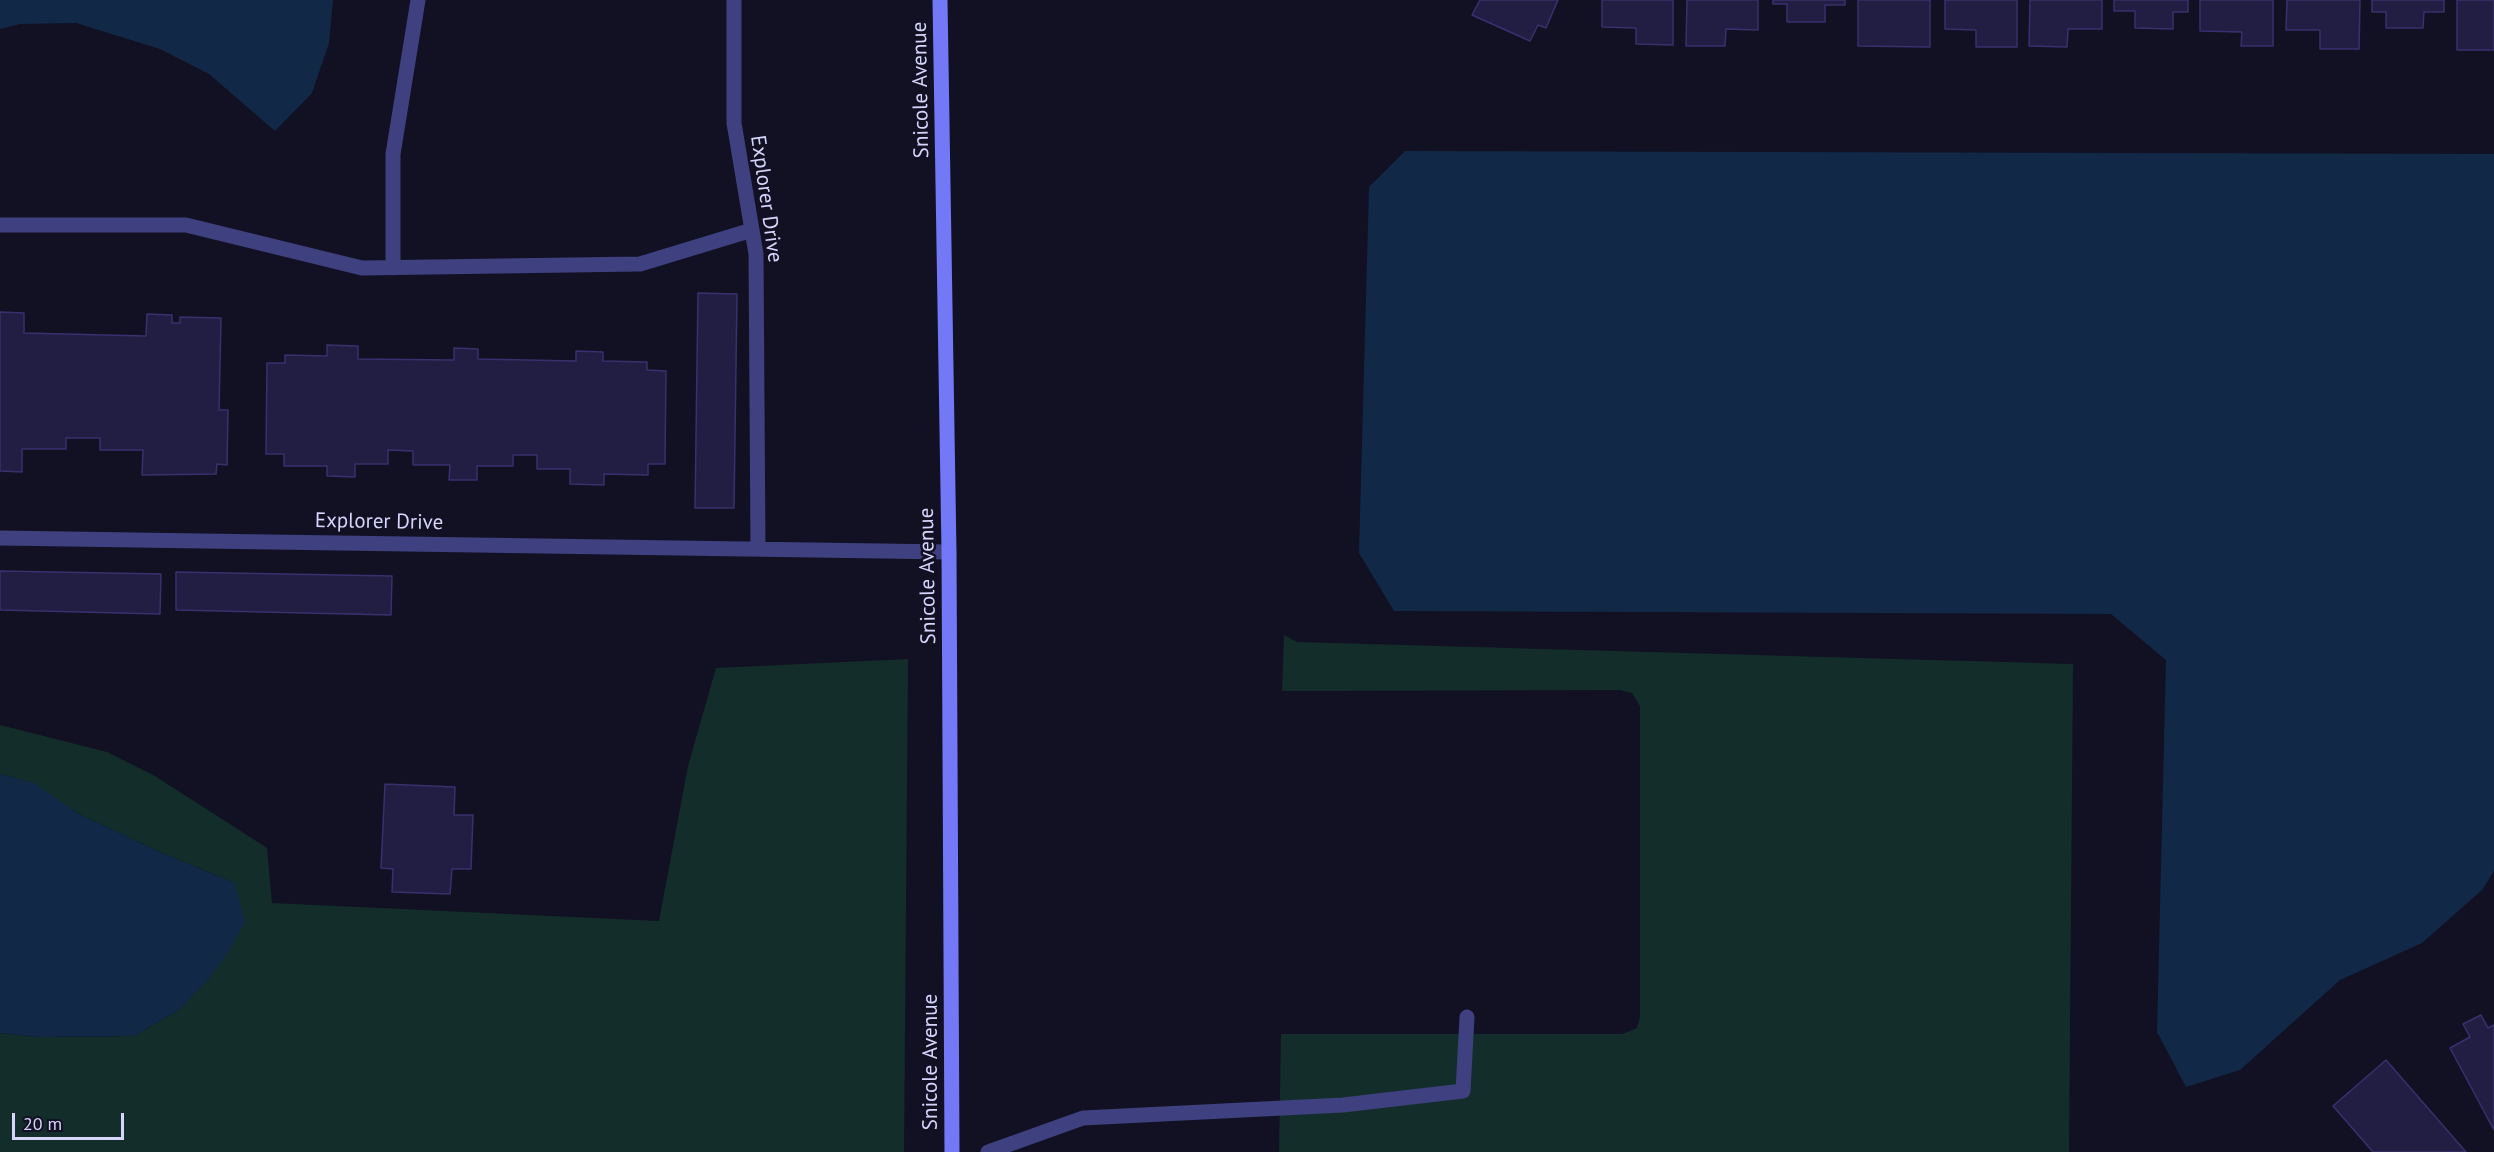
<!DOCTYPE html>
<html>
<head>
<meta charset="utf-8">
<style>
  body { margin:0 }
  #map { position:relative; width:2494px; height:1152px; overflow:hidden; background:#121023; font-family:"PT Sans",sans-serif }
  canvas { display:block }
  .scale { position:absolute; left:12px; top:1113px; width:112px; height:27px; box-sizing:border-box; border:3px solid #d6d5fc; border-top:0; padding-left:8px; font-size:18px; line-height:21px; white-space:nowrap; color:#d6d5fc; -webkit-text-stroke:4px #121023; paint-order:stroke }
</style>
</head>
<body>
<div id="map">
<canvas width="2494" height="1152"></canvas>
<div class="scale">20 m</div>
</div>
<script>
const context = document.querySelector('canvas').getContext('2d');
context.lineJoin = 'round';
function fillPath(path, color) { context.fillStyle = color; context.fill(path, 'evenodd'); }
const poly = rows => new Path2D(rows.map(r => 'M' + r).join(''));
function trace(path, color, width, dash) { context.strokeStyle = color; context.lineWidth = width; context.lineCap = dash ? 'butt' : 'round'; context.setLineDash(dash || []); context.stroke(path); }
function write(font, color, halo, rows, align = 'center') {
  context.font = font + ' "PT Sans",sans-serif'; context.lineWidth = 5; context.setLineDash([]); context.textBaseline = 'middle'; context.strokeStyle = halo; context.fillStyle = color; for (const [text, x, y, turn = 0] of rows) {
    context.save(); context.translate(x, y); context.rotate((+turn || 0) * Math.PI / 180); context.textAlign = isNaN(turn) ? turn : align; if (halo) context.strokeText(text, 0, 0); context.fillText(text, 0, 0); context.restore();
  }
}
fillPath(poly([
  [1284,635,1297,642,2073,664,2069,1152,1279,1152,1281,1034,1622,1034,1637,1028,1640,1017,1640,706,1632,693,1620,690,1282,691],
  [908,659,904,1152,0,1152,0,1033,39,1037,134,1036,180,1009,211,976,235,883,155,850,77,813,33,783,0,774,0,725,107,752,155,776,267,848,272,903,659,921,688,766,716,668]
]), '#132d2a');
fillPath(poly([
  [0,0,333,0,329,43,312,93,275,131,209,74,160,49,76,23,20,24,0,29],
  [1405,151,2494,154,2494,871,2482,890,2422,943,2340,980,2240,1070,2186,1087,2157,1032,2166,660,2111,614,1394,611,1359,553,1369,187],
  [0,774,34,783,77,813,155,850,235,883,245,922,229,951,211,976,180,1009,134,1036,39,1037,0,1033]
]), '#112946');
const building = poly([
  [1480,0,1558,0,1546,28,1538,25,1530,41,1472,15,1480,0],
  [1602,0,1673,0,1673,45,1636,44,1636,28,1602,27,1602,0],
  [1687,0,1758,0,1758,30,1726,29,1725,46,1686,46,1687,0],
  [1773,0,1845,0,1845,5,1825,5,1825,22,1787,22,1787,4,1773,4,1773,0],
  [1858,0,1930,0,1930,47,1858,46,1858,0],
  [1945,0,2017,0,2017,47,1976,47,1976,30,1945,29,1945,0],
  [2030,0,2102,0,2102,29,2068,29,2067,47,2029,46,2030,0],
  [2114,0,2188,0,2188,12,2173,12,2173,29,2135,28,2135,11,2114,11,2114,0],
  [2200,0,2273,0,2273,46,2241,46,2242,32,2200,31,2200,0],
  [2287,0,2360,0,2359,49,2320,49,2320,30,2286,30,2287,0],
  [2372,0,2444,0,2444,12,2424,12,2423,28,2386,28,2386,12,2372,12,2372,0],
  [2457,0,2494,0,2494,50,2457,50,2457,0],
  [698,293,737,294,734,508,695,508,698,293],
  [0,312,24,313,24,333,146,336,147,314,172,315,172,323,180,323,180,317,221,318,219,410,228,410,227,465,217,464,216,474,142,475,143,450,100,450,100,438,66,438,66,449,22,449,22,472,0,471,0,312],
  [327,345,358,346,358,359,454,360,454,348,478,349,478,359,576,361,576,351,603,352,603,361,647,362,647,370,666,371,665,464,648,464,648,475,604,474,604,485,570,484,570,469,537,469,537,455,513,455,513,466,477,466,477,480,449,480,450,465,413,465,413,451,388,450,388,464,355,464,355,477,327,476,327,466,284,466,284,454,266,454,267,363,285,363,285,355,327,356,327,345],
  [0,571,161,574,160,614,0,610,0,571],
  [176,572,392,576,391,615,176,610,176,572],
  [385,784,455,787,454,815,473,815,471,869,452,869,450,894,392,892,393,869,381,868,385,784],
  [2481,1015,2488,1028,2494,1025,2494,1130,2450,1048,2470,1037,2463,1024,2481,1015],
  [2386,1060,2466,1152,2373,1152,2333,1106,2386,1060]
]);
fillPath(building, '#221d43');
trace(building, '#38316e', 1.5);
trace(poly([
  [988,1152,1083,1118,1343,1105,1463,1091,1467,1017]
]), '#3e407f', 15);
trace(poly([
  [734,0,734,123,756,254,758,549],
  [0,225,186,225,362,268,640,264,752,230],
  [393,268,393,154,418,0],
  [0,538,949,552]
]), '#3e407f', 15);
trace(poly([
  [940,0,949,552,952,1152]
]), '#7278f6', 15);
write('21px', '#d6d5fc', '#121023', [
  ["Snicole Avenue",921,90,-91],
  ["Explorer Drive",766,199,82],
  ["Explorer Drive",379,522,1],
  ["Snicole Avenue",928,576,-91],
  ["Snicole Avenue",931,1062,-90]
]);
</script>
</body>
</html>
